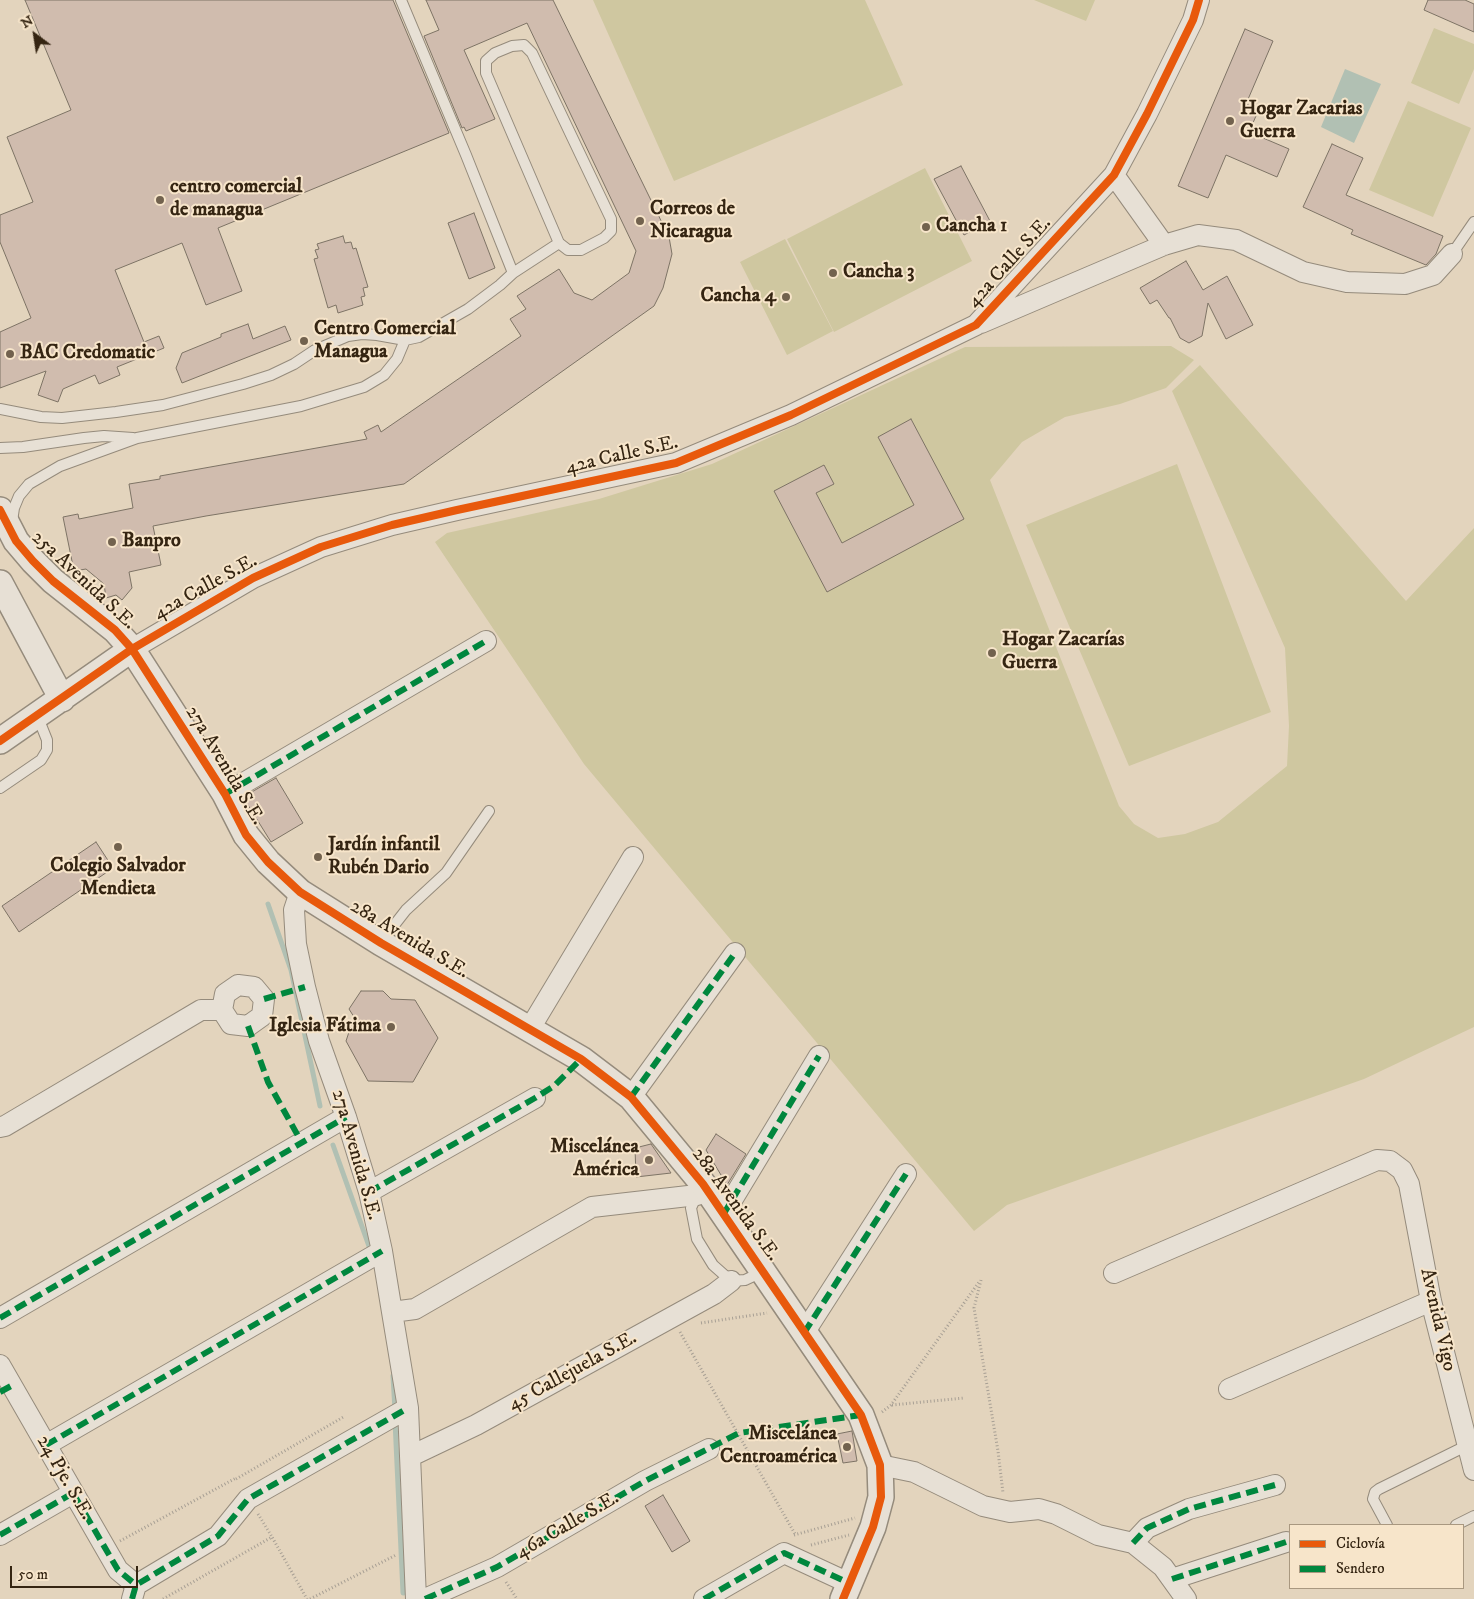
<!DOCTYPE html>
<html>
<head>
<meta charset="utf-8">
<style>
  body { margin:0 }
  #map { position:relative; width:1474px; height:1599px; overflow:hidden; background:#e3d4bd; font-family:"IM FELL DW Pica",serif }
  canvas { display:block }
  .legend { position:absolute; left:1289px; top:1524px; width:175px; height:65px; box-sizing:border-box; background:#f7e5ca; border:1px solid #a99880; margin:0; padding:6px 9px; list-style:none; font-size:15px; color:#352512 }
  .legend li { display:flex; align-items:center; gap:10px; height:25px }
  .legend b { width:25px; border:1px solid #a99880 }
  .north { position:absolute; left:10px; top:10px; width:50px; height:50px; -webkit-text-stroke:4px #f7e5ca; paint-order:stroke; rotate:329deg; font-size:14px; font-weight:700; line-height:20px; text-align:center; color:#352512 }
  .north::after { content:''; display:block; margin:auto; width:18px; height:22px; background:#352512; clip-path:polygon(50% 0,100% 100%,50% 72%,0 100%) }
  .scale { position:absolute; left:10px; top:1566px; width:128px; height:22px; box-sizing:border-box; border:2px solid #352512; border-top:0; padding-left:6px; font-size:15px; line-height:18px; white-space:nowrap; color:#352512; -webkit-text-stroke:4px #f7e5ca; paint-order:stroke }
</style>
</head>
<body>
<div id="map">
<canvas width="1474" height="1599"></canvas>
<ul class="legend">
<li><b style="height:6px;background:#e8590c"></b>Ciclovía</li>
<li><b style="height:6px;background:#00873e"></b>Sendero</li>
</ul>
<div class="north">N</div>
<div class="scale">50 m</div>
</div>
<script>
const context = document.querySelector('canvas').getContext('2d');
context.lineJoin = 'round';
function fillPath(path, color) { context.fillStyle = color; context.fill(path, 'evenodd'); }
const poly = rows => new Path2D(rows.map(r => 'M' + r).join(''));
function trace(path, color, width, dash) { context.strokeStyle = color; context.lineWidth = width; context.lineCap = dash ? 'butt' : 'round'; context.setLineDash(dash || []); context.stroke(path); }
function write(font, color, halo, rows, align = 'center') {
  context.font = font + ' "IM FELL DW Pica",serif'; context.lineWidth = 4; context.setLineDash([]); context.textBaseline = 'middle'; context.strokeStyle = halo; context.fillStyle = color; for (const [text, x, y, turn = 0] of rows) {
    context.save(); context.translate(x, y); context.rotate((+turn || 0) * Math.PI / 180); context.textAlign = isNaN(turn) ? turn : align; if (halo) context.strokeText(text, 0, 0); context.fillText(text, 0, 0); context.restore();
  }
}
fillPath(poly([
  [593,0,865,0,903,85,674,181],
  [1034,0,1095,0,1086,21],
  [1434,28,1474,44,1474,69,1459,104,1411,83],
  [1408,101,1471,128,1433,217,1369,190],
  [925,168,972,261,834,332,787,239],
  [785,239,833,331,787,355,740,262],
  [1171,346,1194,360,1166,388,1120,404,1065,417,1022,442,990,480,1119,806,1134,824,1158,838,1185,834,1218,822,1287,766,1289,726,1285,648,1172,391,1200,365,1406,601,1474,528,1474,1027,1364,1079,1007,1205,974,1231,584,764,435,542,447,533,599,499,712,464,965,347],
  [1177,464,1271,712,1129,766,1026,525]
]), '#cfc7a0');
fillPath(poly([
  [1345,69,1381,84,1354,143,1321,127]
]), '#b1c0b3');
trace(poly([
  [268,904,291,970,320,1106],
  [333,1145,370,1249],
  [393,1376,395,1410],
  [395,1421,403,1593]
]), '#b1c0b3', 5);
const building = poly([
  [25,0,393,0,449,133,218,228,242,291,206,305,182,243,115,270,144,342,159,336,164,348,117,367,120,375,99,384,95,375,63,389,58,402,38,395,46,371,0,388,0,332,31,318,0,242,0,215,33,202,7,137,71,110,25,0],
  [426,0,553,0,669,237,672,254,663,288,654,306,404,484,206,516,153,526,161,565,129,572,132,588,122,600,116,595,106,598,104,584,86,569,74,571,63,517,78,514,79,519,133,508,129,484,160,479,160,476,367,439,364,432,378,425,381,432,521,336,510,319,526,309,517,296,559,269,574,293,592,300,629,273,636,251,527,23,464,50,495,119,466,131,464,127,462,128,424,36,439,30,426,0],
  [1428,0,1465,0,1474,4,1474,32,1424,10,1428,0],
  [1245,29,1273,41,1246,104,1259,109,1249,132,1289,149,1277,177,1226,155,1208,198,1178,186,1245,29],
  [1332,144,1363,158,1346,195,1443,236,1436,254,1426,265,1351,234,1353,230,1303,207,1332,144],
  [961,166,990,221,964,235,934,179,961,166],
  [474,213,495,268,469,279,448,223,474,213],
  [343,236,345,243,351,242,353,249,356,248,368,287,363,288,365,296,361,297,363,305,338,313,336,305,328,308,314,259,318,258,315,250,319,249,317,244,343,236],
  [1186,261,1203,290,1227,276,1253,325,1226,339,1208,303,1202,336,1189,343,1180,338,1170,318,1169,318,1157,300,1150,304,1140,288,1186,261],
  [248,324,253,339,285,326,291,340,182,383,176,368,182,353,221,337,221,334,248,324],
  [911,419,964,519,827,592,774,491,824,465,834,484,816,493,842,543,914,505,878,437,911,419],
  [276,778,303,823,271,842,243,797,276,778],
  [96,842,113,868,19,932,2,906,96,842],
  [361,991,383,991,391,999,415,1000,438,1038,413,1082,368,1081,346,1041,354,1017,349,1009,361,991],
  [716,1134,746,1154,727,1185,706,1150,716,1134],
  [651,1144,671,1173,636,1177,635,1148,651,1144],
  [852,1431,857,1461,843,1463,837,1434,852,1431],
  [663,1495,690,1541,672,1552,645,1506,663,1495]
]);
fillPath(building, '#d0bcae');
trace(building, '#7d7365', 1);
const service = poly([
  [401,0,466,155,513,273],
  [524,45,532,53,611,219,611,231,604,238,581,250,568,250,559,243,486,73,486,61,495,53,512,46,524,45],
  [1452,254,1474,222],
  [0,409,41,417,62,418,116,412,163,405,243,384,271,375,294,364,315,350,348,336,362,334,377,335,405,340,419,337,468,309,500,285,513,273,559,243],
  [0,448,23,447,84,438,104,436,133,438],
  [12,521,14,508,19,496,29,484,60,466,137,438,301,406,364,387,384,375,397,359,405,340],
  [0,788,41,760,47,750,47,740,37,715],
  [381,942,406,910,446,873,489,811],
  [698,1193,691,1208,697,1239,713,1265,731,1281,745,1280,762,1272],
  [1387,1525,1373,1499,1375,1492,1379,1489,1468,1445],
  [1456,1525,1474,1516]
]);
const minor = poly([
  [1114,175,1164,245],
  [981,323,1164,245,1198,235,1236,240,1303,272,1347,282,1405,284,1433,275,1452,254],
  [132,649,253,578,321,547,392,525,457,510,676,463,791,415,976,325,1114,175,1147,114,1193,20,1199,0],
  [225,794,486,641],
  [300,892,294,910,296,944,305,987,319,1041,346,1117,369,1192,382,1251,392,1312,408,1408,416,1599],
  [238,985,254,987,264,999,262,1016,248,1026,231,1024,222,1010,225,994,238,985],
  [529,1030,633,857],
  [631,1097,735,953],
  [0,1127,5,1126,201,1010,222,1010],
  [369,1192,535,1098],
  [723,1215,819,1056],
  [1114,1273,1377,1160,1390,1161,1402,1170,1409,1184,1431,1301,1474,1470],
  [392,1312,415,1309,592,1207,697,1195],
  [0,1318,346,1117],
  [804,1333,906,1174],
  [0,1365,118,1570,136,1585],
  [1229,1389,1431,1301],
  [46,1445,382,1251],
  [411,1456,476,1425,714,1294,731,1281],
  [880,1465,914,1472,983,1506,1010,1512,1039,1509,1056,1514,1098,1535,1133,1543,1163,1567,1186,1599],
  [0,1535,73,1493],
  [1133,1543,1147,1528,1189,1509,1275,1485],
  [1172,1579,1286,1542],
  [132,1599,136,1585,218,1536,248,1499,408,1408],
  [425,1599,497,1567,645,1481,709,1449],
  [704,1599,784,1553,851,1584]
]);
const tertiary = poly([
  [0,510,16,541,33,561,53,581,115,630,132,649,225,794,246,835,268,862,300,892,381,943,581,1059,631,1097,703,1184,861,1415,880,1465,881,1497,873,1527,843,1599],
  [0,583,62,699],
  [0,741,132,649]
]);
trace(service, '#958b7c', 12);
trace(minor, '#958b7c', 22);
trace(tertiary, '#958b7c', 28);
trace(poly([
  [981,1280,974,1308,998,1451,1003,1493],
  [701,1323,767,1313],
  [680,1332,795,1534],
  [892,1405,964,1398],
  [882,1412,891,1405,979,1282],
  [236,1479,345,1416],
  [258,1514,272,1537],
  [794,1535,855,1518],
  [120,1541,236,1478],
  [811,1545,849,1535],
  [506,1582,517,1599],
  [163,1599,272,1537,307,1599],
  [310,1599,396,1555]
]), '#a79f94', 3, [1, 2.5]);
trace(service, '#e7e0d5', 10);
trace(minor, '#e7e0d5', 20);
trace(tertiary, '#e7e0d5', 25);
trace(poly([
  [225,794,486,641],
  [264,999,305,987],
  [248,1026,268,1082,302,1143],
  [631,1097,735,953],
  [369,1192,535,1098,554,1086,581,1059],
  [723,1215,819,1056],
  [0,1318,346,1117],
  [804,1333,906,1174],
  [0,1392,11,1386],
  [46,1445,382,1251],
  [0,1535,73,1493,118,1570,136,1585],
  [1133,1543,1147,1528,1189,1509,1275,1485],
  [1172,1579,1286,1542],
  [132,1599,136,1585,218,1536,248,1499,408,1408],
  [425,1599,497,1567,645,1481,739,1433,861,1415],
  [704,1599,784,1553,851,1584]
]), '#00873e', 6, [12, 6]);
trace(poly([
  [0,510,16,541,33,561,53,581,115,630,132,649,225,794,246,835,268,862,300,892,381,943,581,1059,631,1097,703,1184,861,1415,880,1465,881,1497,873,1527,843,1599],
  [0,741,132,649,253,578,321,547,392,525,457,510,676,463,791,415,976,325,1114,175,1147,114,1193,20,1199,0]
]), '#e8590c', 8);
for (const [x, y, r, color] of [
  [1230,121,5,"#72624e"],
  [160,200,5,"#72624e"],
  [640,221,5,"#72624e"],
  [926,227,5,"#72624e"],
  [833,273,5,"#72624e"],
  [786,297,5,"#72624e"],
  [304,341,5,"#72624e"],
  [10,354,5,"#72624e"],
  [112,542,5,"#72624e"],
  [992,653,5,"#72624e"],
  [118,847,5,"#72624e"],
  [318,857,5,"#72624e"],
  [391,1027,5,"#72624e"],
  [649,1160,5,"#72624e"],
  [847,1447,5,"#72624e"]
]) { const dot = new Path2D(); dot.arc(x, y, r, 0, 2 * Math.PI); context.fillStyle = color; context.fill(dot); trace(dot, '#f7e5ca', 2); }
write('bold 20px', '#352512', '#f7e5ca', [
  ["Hogar Zacarias",1240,110],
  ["Guerra",1240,133],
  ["centro comercial",170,188],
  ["de managua",170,211],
  ["Correos de",650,210],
  ["Nicaragua",650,233],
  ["Cancha 1",936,227],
  ["Cancha 3",843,273],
  ["Cancha 4",776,297,"right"],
  ["Centro Comercial",314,330],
  ["Managua",314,353],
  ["BAC Credomatic",20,354],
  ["Banpro",122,542],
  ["Hogar Zacarías",1002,641],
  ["Guerra",1002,664],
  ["Jardín infantil",328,846],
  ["Rubén Dario",328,869],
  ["Colegio Salvador",118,867,"center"],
  ["Mendieta",118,890,"center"],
  ["Iglesia Fátima",381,1027,"right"],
  ["Miscelánea",639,1148,"right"],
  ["América",639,1171,"right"],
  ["Miscelánea",837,1435,"right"],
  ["Centroamérica",837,1458,"right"]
], 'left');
write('20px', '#352512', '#f7e5ca', [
  ["42a Calle S.E.",1010,263,-48],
  ["42a Calle S.E.",622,456,-13],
  ["25a Avenida S.E.",83,581,43],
  ["42a Calle S.E.",206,588,-29],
  ["27a Avenida S.E.",224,766,59],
  ["28a Avenida S.E.",409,940,31],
  ["27a Avenida S.E.",355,1155,74],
  ["28a Avenida S.E.",735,1205,54],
  ["Avenida Vigo",1437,1320,77],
  ["45 Callejuela S.E.",573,1372,-29],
  ["24 Pje. S.E.",64,1478,60],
  ["46a Calle S.E.",568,1526,-30]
]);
</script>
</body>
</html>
